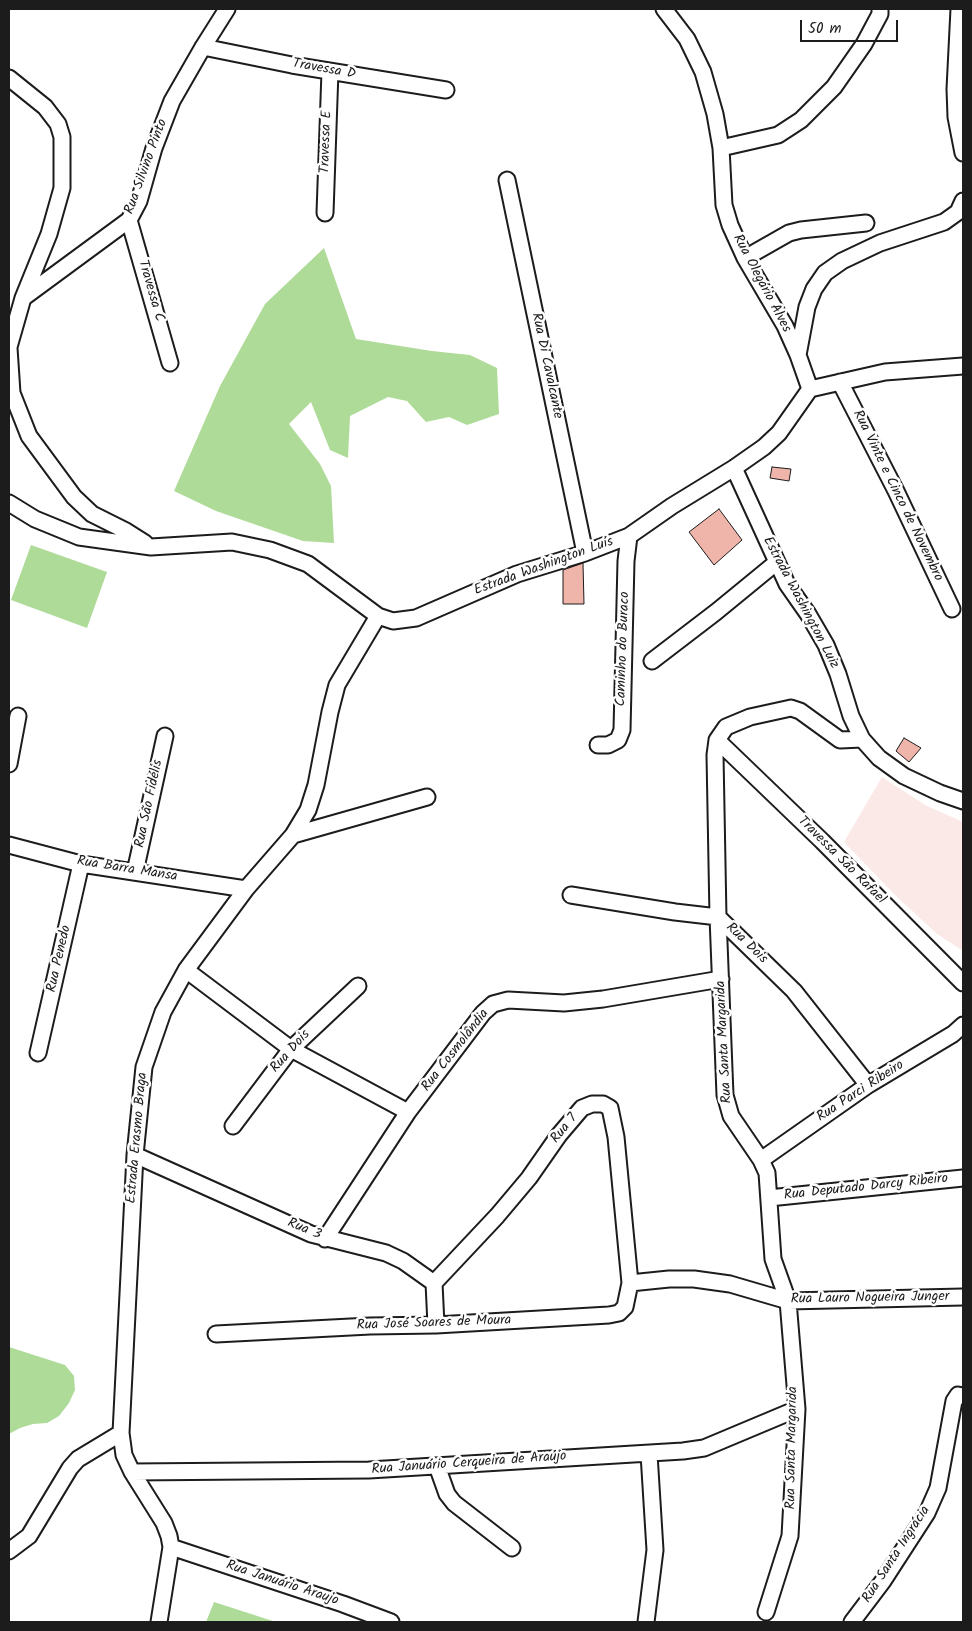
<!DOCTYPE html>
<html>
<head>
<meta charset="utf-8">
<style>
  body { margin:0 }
  #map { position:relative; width:972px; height:1631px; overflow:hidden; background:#fff; font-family:Kalam,sans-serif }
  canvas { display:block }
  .frame { position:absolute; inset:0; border:10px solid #1c1c1c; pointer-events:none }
  .scale { position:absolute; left:800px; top:20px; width:98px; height:22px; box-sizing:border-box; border:2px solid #1c1c1c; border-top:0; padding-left:6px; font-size:15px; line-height:18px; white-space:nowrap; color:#1c1c1c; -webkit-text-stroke:4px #fff; paint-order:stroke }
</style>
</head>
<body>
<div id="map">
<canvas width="972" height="1631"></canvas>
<div class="frame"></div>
<div class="scale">50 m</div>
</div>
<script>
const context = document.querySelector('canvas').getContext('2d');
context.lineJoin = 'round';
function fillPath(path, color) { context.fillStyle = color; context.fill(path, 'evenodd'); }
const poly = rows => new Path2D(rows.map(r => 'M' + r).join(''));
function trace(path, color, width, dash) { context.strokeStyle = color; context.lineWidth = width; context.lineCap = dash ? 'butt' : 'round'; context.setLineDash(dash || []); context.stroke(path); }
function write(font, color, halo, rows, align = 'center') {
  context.font = font + ' Kalam,sans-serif'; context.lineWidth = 5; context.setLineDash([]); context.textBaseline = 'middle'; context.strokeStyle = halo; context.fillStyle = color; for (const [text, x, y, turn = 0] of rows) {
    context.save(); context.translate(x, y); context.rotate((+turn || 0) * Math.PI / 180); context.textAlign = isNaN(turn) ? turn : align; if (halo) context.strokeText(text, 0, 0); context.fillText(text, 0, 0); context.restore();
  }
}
fillPath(poly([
  [882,777,925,805,963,822,963,951,937,934,893,893,844,842]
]), '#fae9e6');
fillPath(poly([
  [324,248,356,339,432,351,470,355,497,368,499,414,467,425,449,417,426,422,407,401,388,397,350,416,348,458,330,450,311,402,289,424,320,464,331,486,334,543,303,541,216,511,174,491,220,386,265,304],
  [31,545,107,572,87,628,11,600],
  [9,1347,65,1365,74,1376,75,1390,69,1403,59,1416,47,1423,33,1424,20,1428,9,1434],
  [214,1602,276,1622,206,1622]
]), '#afdb99');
const building = poly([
  [772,467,791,469,789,481,770,478,772,467],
  [719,509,742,540,714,565,689,532,719,509],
  [583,563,584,604,563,604,563,570,583,563],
  [904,738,921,748,909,762,896,751,904,738]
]);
fillPath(building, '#f0b5aa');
trace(building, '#1c1c1c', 1);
const minor = poly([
  [664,9,687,39,703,72,715,114,721,148,724,205,730,225,745,258,785,326,798,355,810,389],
  [959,9,955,89,956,117,963,153],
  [203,47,292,65,446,90],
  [9,78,45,107,58,124,62,137,62,188,49,234,23,298,9,347],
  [721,148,778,135,801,120,834,87,864,44,880,14,880,9],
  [507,180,585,553],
  [325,213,330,71],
  [129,220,170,363],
  [745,258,789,233,801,230,866,223],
  [23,298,129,220,139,201,154,148,172,101,203,47,227,9],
  [9,348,12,393,29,436,74,497,92,514,126,531,145,543],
  [798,355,807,307,814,289,825,273,842,261,880,243,944,222,958,212,963,201],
  [840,382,896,491,952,609],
  [734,468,787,584,808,614,826,645,838,674,851,716,862,739,879,758,904,776,940,793,963,801],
  [9,503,35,519,79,537,151,547,232,542,270,550,308,564,378,616,393,621,416,618,517,574,585,553,629,536,672,506,734,468,764,447,779,433,810,389,885,372,963,366],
  [652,661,716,612,777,562],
  [717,740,822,841,963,983],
  [598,745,608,745,618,740,622,730,626,561,629,536],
  [9,764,18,716],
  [293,835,427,797],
  [9,845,81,864,246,889],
  [135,872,165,736],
  [571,895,675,912,718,917,794,991,868,1085],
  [186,970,291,1049,408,1112],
  [38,1053,81,864],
  [233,1126,291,1049,358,986],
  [135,1155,311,1234,386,1253,403,1261,434,1283,436,1325],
  [761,1160,868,1085,953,1034,963,1025],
  [769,1198,963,1178],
  [325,1239,408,1112,483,1013,493,1004,508,1000,564,1003,603,999,721,979],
  [630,1283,669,1279,694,1279,730,1284,788,1301,963,1297],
  [216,1334,370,1326,436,1325,609,1315,619,1313,625,1307,630,1283,616,1137,610,1108,603,1104,592,1104,582,1108,559,1135,529,1178,497,1216,434,1283],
  [437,1466,447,1494,454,1503,512,1548],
  [132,1472,369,1470,683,1451,704,1448,797,1409],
  [171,1547,343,1604,391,1622],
  [9,1551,29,1536,70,1468,78,1459,121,1433],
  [766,1612,790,1536,797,1409,788,1301,773,1259,767,1173,761,1160,731,1116,725,1095,718,917,715,755,717,740,726,727,750,717,791,708,800,711,840,740,862,739],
  [159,1622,171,1547,169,1536,164,1523,132,1472,124,1455,121,1433,135,1155,144,1067,163,1012,186,970,246,889,293,835,308,810,316,785,330,712,337,685,378,616],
  [646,1622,655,1550,649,1454],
  [852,1622,883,1581,927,1513,938,1488,954,1401,958,1395,963,1396]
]);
trace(minor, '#1c1c1c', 19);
trace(minor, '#fff', 15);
write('14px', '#1c1c1c', '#fff', [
  ["Travessa D",324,70,10],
  ["Travessa E",327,142,-88],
  ["Rua Silvino Pinto",147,167,-70],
  ["Rua Olegário Alves",761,284,62],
  ["Travessa C",150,291,74],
  ["Rua Di Cavalcante",546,366,78],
  ["Rua Vinte e Cinco de Novembro",897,496,64],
  ["Estrada Washington Luís",544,567,-20],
  ["Estrada Washington Luiz",800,603,62],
  ["Caminho do Buraco",624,649,-88],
  ["Rua São Fidélis",150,804,-78],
  ["Travessa São Rafael",841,861,45],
  ["Rua Barra Mansa",127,870,9],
  ["Rua Dois",746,944,44],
  ["Rua Penedo",60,959,-77],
  ["Rua Santa Margarida",725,1042,-93],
  ["Rua Cosmolândia",456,1051,-52],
  ["Rua Dois",291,1052,-48],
  ["Rua Parci Ribeiro",861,1092,-33],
  ["Rua 7",565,1129,-51],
  ["Estrada Erasmo Braga",138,1138,-85],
  ["Rua Deputado Darcy Ribeiro",866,1188,-6],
  ["Rua 3",304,1230,22],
  ["Rua Lauro Nogueira Junger",870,1299,-1],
  ["Rua José Soares de Moura",434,1324,-2],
  ["Rua Santa Margarida",793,1448,-89],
  ["Rua Januário Cerqueira de Araújo",469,1464,-4],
  ["Rua Santa Ingrácia",897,1555,-57],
  ["Rua Januário Araujo",282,1584,18]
]);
</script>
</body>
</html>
